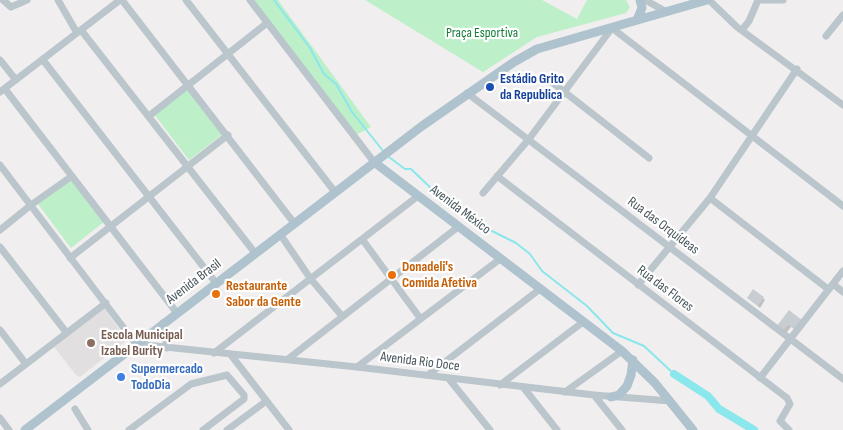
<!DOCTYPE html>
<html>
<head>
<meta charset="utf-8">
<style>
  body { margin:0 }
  canvas { display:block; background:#f1eeef }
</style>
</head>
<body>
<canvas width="843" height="430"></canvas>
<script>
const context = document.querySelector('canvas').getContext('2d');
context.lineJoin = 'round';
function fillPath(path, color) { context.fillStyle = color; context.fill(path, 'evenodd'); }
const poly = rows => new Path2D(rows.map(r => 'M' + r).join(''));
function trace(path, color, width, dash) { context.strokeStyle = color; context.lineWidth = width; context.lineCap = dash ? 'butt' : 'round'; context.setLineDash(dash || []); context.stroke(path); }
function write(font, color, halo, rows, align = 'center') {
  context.font = font + ' "Sofia Sans Condensed",sans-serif'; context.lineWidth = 4.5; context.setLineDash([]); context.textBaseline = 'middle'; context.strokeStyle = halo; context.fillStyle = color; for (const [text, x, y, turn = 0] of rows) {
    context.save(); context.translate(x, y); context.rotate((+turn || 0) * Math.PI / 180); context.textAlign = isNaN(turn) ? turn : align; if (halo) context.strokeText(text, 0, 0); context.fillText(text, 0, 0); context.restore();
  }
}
fillPath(poly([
  [104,308,127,340,80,377,76,375,54,347]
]), '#e2dfe1');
fillPath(poly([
  [251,0,278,0,371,127,354,136],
  [365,0,542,0,577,19,587,0,626,0,630,7,626,13,537,37,483,72],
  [186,83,224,133,189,160,151,110],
  [69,174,105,221,71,248,35,200]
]), '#bdefc8');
fillPath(poly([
  [763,298,765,300,760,308,751,300],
  [789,312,791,327,786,333,778,326]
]), '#0003');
trace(poly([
  [274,0,310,48,324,74,336,84,352,112,384,152],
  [389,157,405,169,411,169,434,191,439,192,452,205,482,226,516,243,530,254,542,271,587,306,613,333,644,346,674,374]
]), '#8ae7eb', 2);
trace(poly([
  [674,374,708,396,719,409,754,430]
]), '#8ae7eb', 8);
fillPath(poly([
  [753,289,764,297,758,306,747,298],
  [789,310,803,321,794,329,788,325,783,331,777,326]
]), '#c8cdd1');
trace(poly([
  [3,0,11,7,27,0],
  [58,0,77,33],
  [122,0,294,223],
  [186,0,335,192],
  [250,0,374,162],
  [645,0,665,11],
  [709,0,737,27,843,105],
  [758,0,783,0],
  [81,30,255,253],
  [742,30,749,21,758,0],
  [826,36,843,15],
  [0,60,16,80],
  [43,60,216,283],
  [548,79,649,158],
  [5,89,177,313],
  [0,92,120,0],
  [467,93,843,379],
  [149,116,267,23],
  [0,165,136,344,357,367,594,395,670,401],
  [497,176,787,398,790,404,780,421,789,430],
  [483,193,529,139,612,28,843,206],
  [710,198,828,289],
  [0,230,31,205,72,176],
  [280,234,310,278,342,316],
  [362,239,420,318],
  [0,247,66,332],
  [70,258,228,135],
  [833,284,843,292],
  [638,285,710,198,797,69],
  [163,323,167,348],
  [0,330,26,364],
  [214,353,418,196],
  [231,355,289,430],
  [288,359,458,227],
  [357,367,500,259],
  [428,375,540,289],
  [760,378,843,271],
  [449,379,490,430],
  [0,384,106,303],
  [500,385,583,322],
  [523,387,557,430],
  [565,392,622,351],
  [594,395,622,430],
  [75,409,88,430],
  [0,418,9,430],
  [129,430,191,384,227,375,244,395,244,399,203,430],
  [227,430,265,402]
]), '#bac6cc', 7);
trace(poly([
  [637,20,642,8,640,0],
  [374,162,622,351,655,383,693,430],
  [611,397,619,395,627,386,631,375,633,360],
  [25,430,422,126,514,62,537,49,707,0]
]), '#aec3cd', 9);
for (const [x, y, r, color] of [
  [490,87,5,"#1a4fb4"],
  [392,275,5,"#e8710a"],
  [216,294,5,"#e8710a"],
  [91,343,5,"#8d6e63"],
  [121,377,5,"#3f7fe0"]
]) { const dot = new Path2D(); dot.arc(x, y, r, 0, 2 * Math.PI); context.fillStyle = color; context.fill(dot); trace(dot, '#fff', 2); }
write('14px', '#177d3a', '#fff', [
  ["Praça Esportiva",482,33]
]);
write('bold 14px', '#164399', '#fff', [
  ["Estádio Grito",500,79],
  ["da Republica",500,95]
], 'left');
write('14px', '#47555c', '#fff', [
  ["Avenida México",460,210,37],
  ["Rua das Orquídeas",663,226,37],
  ["Avenida Brasil",194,282,-37],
  ["Rua das Flores",665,289,37],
  ["Avenida Rio Doce",420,362,7]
]);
write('bold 14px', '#c56008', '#fff', [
  ["Donadeli's",402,267],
  ["Comida Afetiva",402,283],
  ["Restaurante",226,286],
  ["Sabor da Gente",226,302]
], 'left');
write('bold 14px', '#785e54', '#fff', [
  ["Escola Municipal",101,335],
  ["Izabel Burity",101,351]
], 'left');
write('bold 14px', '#366cbe', '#fff', [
  ["Supermercado",131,369],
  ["TodoDia",131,385]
], 'left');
</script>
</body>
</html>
